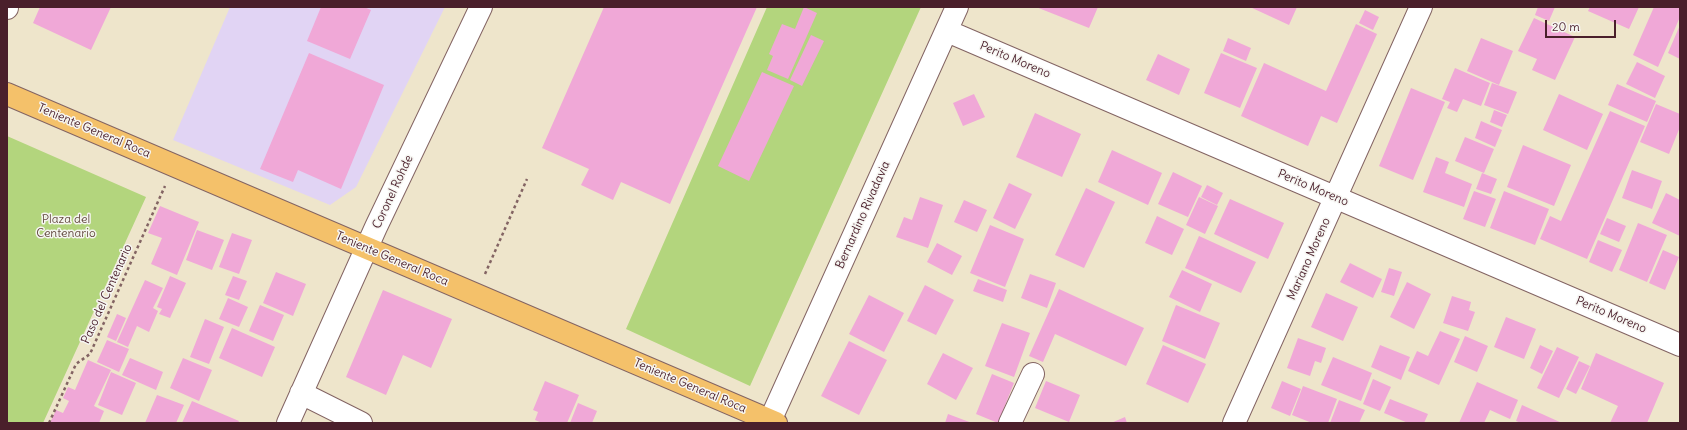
<!DOCTYPE html>
<html>
<head>
<meta charset="utf-8">
<style>
  body { margin:0 }
  #map { position:relative; width:1687px; height:430px; overflow:hidden; background:#eee5cb; font-family:Delius,sans-serif }
  canvas { display:block }
  .frame { position:absolute; inset:0; border:8px solid #4a1f2b; pointer-events:none }
  .scale { position:absolute; left:1545px; top:20px; width:71px; height:18px; box-sizing:border-box; border:2px solid #4a1f2b; border-top:0; padding-left:5px; font-size:12px; line-height:14px; white-space:nowrap; color:#4a1f2b; -webkit-text-stroke:3px #f6f6f2; paint-order:stroke }
</style>
</head>
<body>
<div id="map">
<canvas width="1687" height="430"></canvas>
<div class="frame"></div>
<div class="scale">20 m</div>
</div>
<script>
const context = document.querySelector('canvas').getContext('2d');
context.lineJoin = 'round';
function fillPath(path, color) { context.fillStyle = color; context.fill(path, 'evenodd'); }
const poly = rows => new Path2D(rows.map(r => 'M' + r).join(''));
function trace(path, color, width, dash) { context.strokeStyle = color; context.lineWidth = width; context.lineCap = dash ? 'butt' : 'round'; context.setLineDash(dash || []); context.stroke(path); }
function write(font, color, halo, rows, align = 'center') {
  context.font = font + ' Delius,sans-serif'; context.lineWidth = 3; context.setLineDash([]); context.textBaseline = 'middle'; context.strokeStyle = halo; context.fillStyle = color; for (const [text, x, y, turn = 0] of rows) {
    context.save(); context.translate(x, y); context.rotate((+turn || 0) * Math.PI / 180); context.textAlign = isNaN(turn) ? turn : align; if (halo) context.strokeText(text, 0, 0); context.fillText(text, 0, 0); context.restore();
  }
}
fillPath(poly([
  [230,7,445,7,356,187,330,205,173,140]
]), '#e1d4f4');
fillPath(poly([
  [767,7,921,7,750,386,626,329],
  [7,136,146,197,43,423,7,423]
]), '#b3d57d');
fillPath(poly([
  [40,7,111,7,91,50,33,23],
  [321,7,364,7,371,10,350,59,307,41],
  [604,7,757,7,670,204,621,182,613,200,581,185,589,169,542,148],
  [804,7,817,13,788,79,767,70,773,56,769,54,782,24,795,29],
  [1036,7,1098,7,1089,28],
  [1250,7,1297,7,1289,25],
  [1538,7,1555,7,1549,21,1535,15],
  [1590,7,1639,7,1629,29,1588,11],
  [1654,7,1680,7,1680,17,1658,67,1633,55],
  [1365,10,1379,17,1373,30,1359,23],
  [1534,18,1575,37,1555,80,1532,70,1537,59,1518,51],
  [1356,24,1377,34,1337,123,1321,116,1308,146,1241,116,1264,63,1326,91],
  [1680,25,1680,59,1668,53],
  [811,35,824,41,802,86,790,80],
  [1228,38,1251,48,1246,61,1223,51],
  [1481,38,1513,51,1499,85,1467,71],
  [309,53,384,85,341,189,298,170,293,182,260,169],
  [1221,53,1257,68,1240,108,1204,93],
  [1158,54,1190,69,1179,95,1146,80],
  [1637,62,1665,76,1655,98,1626,84],
  [1455,68,1490,83,1481,106,1463,99,1457,112,1447,108,1450,102,1442,99],
  [762,72,794,86,749,181,718,166],
  [1492,83,1517,92,1508,114,1484,105],
  [1617,84,1656,101,1647,122,1608,105],
  [1411,88,1445,102,1413,180,1379,166],
  [974,94,985,117,963,126,953,103],
  [1559,94,1603,114,1587,150,1543,130],
  [1656,104,1680,114,1680,127,1669,154,1640,142],
  [1494,110,1507,115,1502,127,1490,122],
  [1610,111,1645,126,1587,259,1540,239,1550,216,1561,221],
  [1035,113,1081,134,1062,177,1016,157],
  [1481,121,1502,130,1495,147,1475,138],
  [1465,137,1494,149,1484,173,1455,161],
  [1523,145,1571,165,1554,206,1507,187],
  [1112,150,1162,173,1148,205,1098,182],
  [1436,157,1449,162,1445,173,1472,184,1464,207,1423,192],
  [1632,170,1662,181,1652,209,1622,198],
  [1173,172,1202,186,1188,217,1158,204],
  [1482,173,1497,179,1491,194,1476,189],
  [1009,183,1032,194,1015,229,993,218],
  [1207,185,1223,193,1217,205,1201,197],
  [1086,188,1115,202,1084,268,1055,255],
  [1474,191,1496,199,1485,227,1463,219],
  [1504,191,1549,209,1535,245,1490,228],
  [1666,193,1680,200,1680,236,1652,223],
  [920,197,943,205,928,248,896,237,904,217,912,220],
  [1199,197,1218,206,1205,234,1186,225],
  [1230,199,1284,223,1268,259,1214,234],
  [964,200,987,210,977,232,954,222],
  [160,206,199,222,177,275,151,264,162,238,148,233],
  [1157,216,1184,229,1172,255,1145,243],
  [1607,218,1626,226,1619,242,1600,234],
  [1638,223,1667,235,1647,282,1619,270],
  [990,225,1024,239,1005,287,970,273],
  [197,230,224,240,212,270,186,260],
  [232,233,252,240,239,274,219,267],
  [1199,236,1256,262,1241,293,1185,268],
  [1598,240,1622,250,1612,272,1589,262],
  [937,243,962,256,952,275,927,262],
  [1663,250,1679,257,1665,290,1649,283],
  [1350,263,1382,279,1373,298,1340,282],
  [1389,268,1402,272,1394,296,1381,292],
  [1182,270,1212,284,1200,312,1169,297],
  [276,272,306,284,293,316,263,303],
  [1030,274,1056,283,1047,308,1021,298],
  [170,276,186,283,170,318,159,314,162,309,157,307],
  [233,276,247,281,239,300,225,295],
  [978,279,1007,290,1003,302,973,291],
  [145,280,163,288,153,308,158,311,149,332,137,326,128,347,117,342],
  [1407,282,1431,294,1414,329,1390,317],
  [925,285,954,300,936,335,907,321],
  [1059,289,1144,328,1126,366,1055,334,1043,362,1029,356],
  [383,290,452,319,431,368,403,355,386,395,346,377],
  [1326,293,1358,307,1343,341,1311,327],
  [869,295,904,313,884,352,849,334],
  [1452,296,1471,302,1469,310,1475,312,1468,331,1443,323],
  [228,298,248,307,239,327,219,319],
  [260,305,284,315,273,341,249,331],
  [1176,305,1220,323,1205,359,1162,341],
  [117,314,126,318,116,341,107,337],
  [1506,317,1536,329,1524,359,1494,347],
  [205,319,224,327,209,364,190,357],
  [1002,323,1030,333,1014,377,985,366],
  [232,328,275,347,262,377,219,358],
  [1440,331,1460,339,1439,385,1408,371,1417,351,1428,356],
  [1465,336,1488,346,1477,372,1454,362],
  [1298,338,1326,348,1321,363,1315,361,1310,376,1287,368],
  [107,340,129,349,119,372,97,362],
  [849,341,887,360,859,415,821,396],
  [1163,345,1206,364,1188,403,1146,384],
  [1380,345,1410,357,1401,380,1371,367],
  [1540,345,1553,351,1542,374,1530,368],
  [1557,347,1579,357,1559,398,1537,388],
  [943,353,973,368,956,400,927,384],
  [1596,353,1664,383,1647,423,1610,423,1618,406,1581,389],
  [1333,357,1372,373,1361,401,1321,385],
  [130,358,163,372,156,390,122,375],
  [183,358,212,370,199,401,170,388],
  [88,360,111,370,94,406,104,411,99,423,50,423,56,410,63,413,69,401,63,398,68,387,75,390],
  [1579,361,1590,366,1576,394,1566,389],
  [111,372,136,383,122,415,98,405],
  [992,374,1014,383,998,423,976,414],
  [1373,379,1391,387,1380,411,1363,404],
  [545,381,579,395,567,423,542,423,535,420,538,412,533,410],
  [1046,381,1080,395,1069,422,1035,408],
  [1282,381,1301,389,1290,416,1271,408],
  [1477,382,1518,400,1510,419,1490,410,1484,423,1459,423],
  [1303,386,1337,399,1328,423,1312,423,1292,415],
  [157,395,184,405,176,423,145,423],
  [1390,399,1428,414,1424,423,1408,423,1384,413],
  [1339,400,1365,410,1359,423,1330,423],
  [192,401,239,421,238,423,182,423],
  [578,403,597,411,592,423,570,423],
  [1522,405,1562,423,1521,423,1516,421],
  [948,414,972,423,945,423],
  [1125,417,1127,423,1111,423]
]), '#f0a8d7');
const minor = poly([
  [7,8,7,7],
  [947,31,1680,345],
  [301,393,361,423],
  [288,423,376,227,481,7],
  [769,423,957,7],
  [1010,423,1033,374],
  [1234,423,1421,7]
]);
const major = poly([
  [7,94,776,423]
]);
trace(minor, '#836463', 24);
trace(major, '#836463', 24);
trace(poly([
  [485,274,527,179],
  [49,423,76,364,90,354,165,186]
]), '#836463', 2.5, [3, 3]);
trace(minor, '#fff', 22);
trace(major, '#f4c16a', 22);
write('12px', '#4a1f2b', '#f6f6f2', [
  ["Perito Moreno",1015,60,23],
  ["Teniente General Roca",94,131,23],
  ["Perito Moreno",1313,188,23],
  ["Coronel Rohde",393,192,-65],
  ["Bernardino Rivadavia",863,215,-66],
  ["Teniente General Roca",392,259,23],
  ["Mariano Moreno",1309,259,-66],
  ["Paso del Centenario",107,294,-66],
  ["Perito Moreno",1611,315,23],
  ["Teniente General Roca",690,386,23]
]);
write('12px', '#644c40', '#f6f6f2', [
  ["Plaza del",66,220],
  ["Centenario",66,234]
]);
</script>
</body>
</html>
